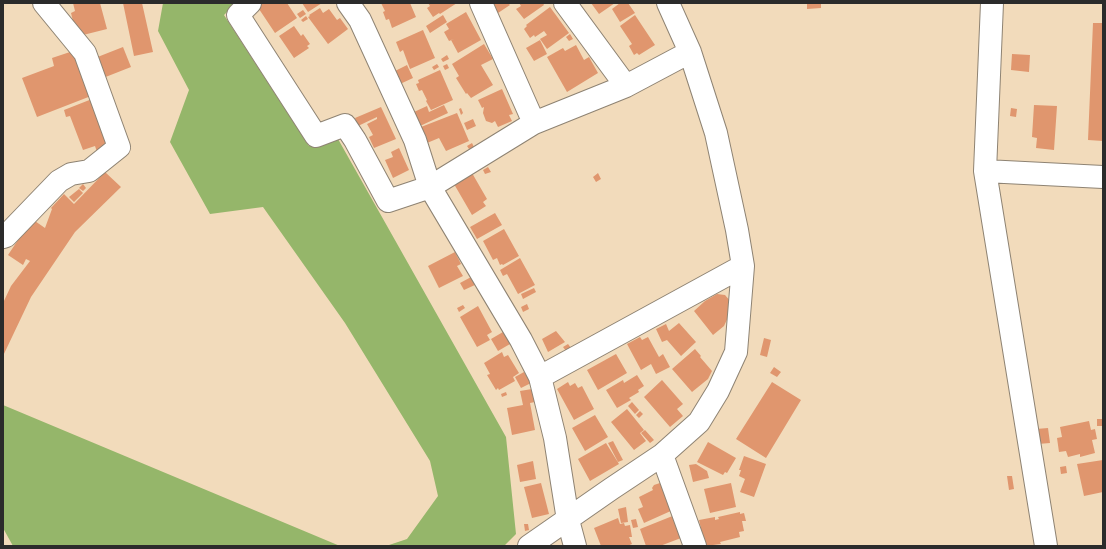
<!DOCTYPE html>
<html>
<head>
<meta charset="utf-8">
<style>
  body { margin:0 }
  #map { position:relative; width:1106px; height:549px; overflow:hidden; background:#f2dbbb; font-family:"Architects Daughter",sans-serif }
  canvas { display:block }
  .frame { position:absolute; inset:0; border:4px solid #2b2b2b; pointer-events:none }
</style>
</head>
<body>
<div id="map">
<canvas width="1106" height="549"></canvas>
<div class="frame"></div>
</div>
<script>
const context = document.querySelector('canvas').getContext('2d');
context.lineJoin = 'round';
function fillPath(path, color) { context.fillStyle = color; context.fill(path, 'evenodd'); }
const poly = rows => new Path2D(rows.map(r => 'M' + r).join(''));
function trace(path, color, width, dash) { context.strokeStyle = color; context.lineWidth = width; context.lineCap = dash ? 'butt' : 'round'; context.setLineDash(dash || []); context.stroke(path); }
fillPath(poly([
  [163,3,236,3,224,15,309,146,338,139,506,437,516,534,504,546,386,546,407,539,438,496,430,461,345,323,263,207,210,214,170,142,189,90,158,31],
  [3,405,340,546,13,546,3,528]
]), '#95b66a');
fillPath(poly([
  [73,3,100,3,107,29,83,35,82,31,76,33,71,13,75,11],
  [123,3,142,3,153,52,134,56],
  [262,3,287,3,297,18,275,33,257,6],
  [302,3,322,3,308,12],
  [381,3,410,3,416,17,392,28,389,19,386,20,383,12,385,11],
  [428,3,457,3,440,14,439,13,433,17,427,8,430,6],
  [490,3,508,3,510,5,498,13],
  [519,3,543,3,544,5,524,19,516,9,521,6],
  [591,3,615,3,599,14],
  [620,3,628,3,635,13,620,22,612,9],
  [807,3,821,3,821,8,807,9],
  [550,7,569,33,547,49,540,39,547,35,544,31,535,37,534,35,530,38,524,29,527,26,526,25],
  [320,8,323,13,329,9,337,20,340,18,348,29,328,44,308,17,310,16,309,15],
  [303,10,306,14,300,18,297,14],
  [466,12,481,40,458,53,451,40,454,39,449,41,444,32,449,29,446,24],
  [443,15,447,22,430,33,426,26],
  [635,15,655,45,639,55,637,53,634,55,629,46,632,44,620,26],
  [306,16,308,19,303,22,301,20],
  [1093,23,1103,23,1103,141,1088,140],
  [294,26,301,36,303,34,310,44,307,46,309,48,294,58,279,36],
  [423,30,435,58,410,69,403,50,400,52,396,42],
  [570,34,573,39,569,41,566,37],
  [540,40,547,54,534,61,526,48],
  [484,44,493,59,481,65,493,85,471,98,467,93,466,94,456,78,459,76,452,64],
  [576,45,584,60,589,57,598,73,567,92,547,57,563,48,565,51],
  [123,47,131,67,103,78,95,58],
  [76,50,91,96,37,117,22,78,54,66,52,58],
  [1012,54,1030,55,1029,72,1011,70],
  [447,55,449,59,443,62,441,59],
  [437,64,439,67,434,70,432,67],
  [447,64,449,68,445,70,443,66],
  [407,65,413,78,400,84,395,71],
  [440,70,453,100,431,110,426,101,427,100,422,90,419,91,416,84,419,83,418,80],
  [502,89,513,114,509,115,512,121,498,127,495,121,492,123,486,121,483,113,484,107,482,108,478,100],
  [92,99,108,141,97,152,95,146,83,150,70,116,66,117,64,110],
  [444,105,448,113,420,126,414,112,427,106,429,112],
  [1034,105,1057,106,1054,150,1036,148,1037,138,1032,137],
  [381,107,396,139,374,148,369,137,373,135,367,124,377,119,377,117,358,126,355,118],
  [461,108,463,113,461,115,459,109],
  [1011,108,1017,109,1016,117,1010,116],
  [457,113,469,141,446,151,439,138,427,143,421,127],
  [473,119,476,126,467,130,464,123],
  [472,143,474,147,469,149,467,146],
  [399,148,409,170,393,178,385,160,393,157,391,152],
  [488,167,491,172,485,174,483,170],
  [105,172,121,187,75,232,31,297,3,356,3,303,11,286,30,261,26,259,23,265,8,255,32,219,45,228,52,209,51,208,64,194,74,204],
  [472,173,487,199,483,202,486,206,472,215,454,184],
  [598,173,601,179,596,182,593,177],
  [83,184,86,188,83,191,79,188],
  [79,189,83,193,74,202,69,197],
  [495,213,502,225,477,239,470,227],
  [504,229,519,256,503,265,502,264,500,265,497,258,493,260,483,241],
  [455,252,461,264,457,266,463,276,439,288,428,266],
  [520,258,535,285,518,294,507,274,503,276,500,270],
  [473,276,477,284,464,290,460,283],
  [534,288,536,292,523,299,521,294],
  [717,294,725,295,731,302,730,313,724,326,713,335,694,311,705,301],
  [527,304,529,309,523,312,521,307],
  [463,305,465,308,459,312,457,308],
  [478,306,492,332,487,335,490,340,477,347,460,317],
  [679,323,696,342,681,356,667,340,662,342,656,329,666,324,669,331],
  [556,331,565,342,548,352,542,339],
  [503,332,510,344,498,351,491,339],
  [640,337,642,340,648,337,659,357,663,354,670,367,656,374,651,364,641,370,627,344],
  [764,338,771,340,767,357,760,355],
  [568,344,571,348,566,351,563,347],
  [695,349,701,356,700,357,712,371,708,379,692,392,672,369],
  [502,352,504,357,508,355,519,373,513,377,515,381,499,390,498,388,496,390,487,375,490,374,484,363],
  [616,354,627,373,598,390,587,370],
  [774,367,781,372,777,377,770,373],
  [524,372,531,383,521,388,515,377],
  [637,375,644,386,638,390,639,392,629,398,631,400,617,408,606,390,623,380,624,383],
  [662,380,683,404,677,409,683,416,670,427,644,397],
  [568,382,570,386,575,383,578,388,582,386,594,409,574,420,557,389],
  [772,382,801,400,766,458,736,439],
  [532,389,535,402,530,403,535,430,512,435,507,408,523,405,520,391],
  [506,392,507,395,502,397,501,394],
  [632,402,639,410,635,414,628,406],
  [627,409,644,430,640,433,646,441,634,450,611,422],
  [640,411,643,414,639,418,636,415],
  [595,415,608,437,585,451,572,428],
  [1097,419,1103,419,1103,426,1097,426],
  [1089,421,1091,430,1095,429,1097,439,1092,440,1095,453,1080,457,1080,454,1068,457,1066,451,1059,452,1057,438,1062,437,1060,427],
  [1048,428,1050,443,1038,444,1036,429],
  [645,430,654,440,650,443,641,433],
  [613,441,623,460,618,462,608,443],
  [708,442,736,458,727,473,725,472,723,475,697,462],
  [606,443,619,464,590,481,578,459],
  [744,456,766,464,754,497,740,492,745,479,739,476,741,470,739,470],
  [1103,460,1103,492,1084,496,1077,464],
  [533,461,536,479,520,482,517,465],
  [696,464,707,471,709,478,693,482,689,465],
  [1066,466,1067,473,1061,474,1060,467],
  [1007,476,1012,476,1014,489,1009,490],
  [541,483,549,514,532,518,524,487],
  [660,483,663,484,673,510,644,523,638,509,643,507,639,497,653,490,652,488,654,485],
  [731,483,736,507,710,513,704,489],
  [626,507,628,522,621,523,618,509],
  [740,512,740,514,744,513,746,521,742,521,744,531,739,532,740,537,720,542,721,544,705,546,699,520,715,517,715,520,719,519,718,517],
  [675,515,681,538,660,546,646,546,640,529],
  [618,518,620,524,624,523,625,526,630,525,632,537,629,537,632,544,627,546,601,546,594,528],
  [636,519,638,527,633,528,631,520],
  [524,524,528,524,529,530,525,531]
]), '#e0966e');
const minor = poly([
  [250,3,238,15,316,136,345,125,355,140,388,201,430,187,534,123,626,86,690,52],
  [348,3,360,20,415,140,430,187,521,340,540,377,555,438,568,520,575,546],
  [481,3,534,123],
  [565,3,626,86],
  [992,3,985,171,1046,546],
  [985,171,1103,177],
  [3,237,6,236,59,181,71,174,89,171,119,147,85,53,44,3],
  [540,377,743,266],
  [662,455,695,546],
  [529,546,611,489,662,455,699,422,718,391,736,352,743,266,737,230,716,133,690,52,668,3]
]);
trace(minor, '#8e8373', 24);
trace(minor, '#fff', 22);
</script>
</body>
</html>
